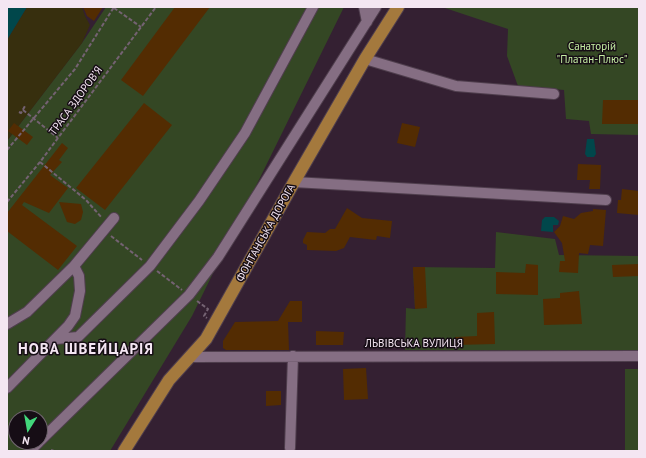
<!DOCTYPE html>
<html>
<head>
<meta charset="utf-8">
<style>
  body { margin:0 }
  #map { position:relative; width:646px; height:458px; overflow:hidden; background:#342032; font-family:"PT Sans",sans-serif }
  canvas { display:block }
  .frame { position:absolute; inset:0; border:8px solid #f4e6f2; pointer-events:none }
  .north { position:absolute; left:8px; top:410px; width:40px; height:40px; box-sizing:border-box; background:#160d15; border:1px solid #6f646d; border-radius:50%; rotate:191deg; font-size:11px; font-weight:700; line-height:16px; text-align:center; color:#f4e6f2 }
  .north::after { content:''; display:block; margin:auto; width:14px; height:18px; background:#42d77b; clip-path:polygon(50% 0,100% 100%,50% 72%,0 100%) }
</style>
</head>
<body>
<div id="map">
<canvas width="646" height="458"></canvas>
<div class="frame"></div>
<div class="north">N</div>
</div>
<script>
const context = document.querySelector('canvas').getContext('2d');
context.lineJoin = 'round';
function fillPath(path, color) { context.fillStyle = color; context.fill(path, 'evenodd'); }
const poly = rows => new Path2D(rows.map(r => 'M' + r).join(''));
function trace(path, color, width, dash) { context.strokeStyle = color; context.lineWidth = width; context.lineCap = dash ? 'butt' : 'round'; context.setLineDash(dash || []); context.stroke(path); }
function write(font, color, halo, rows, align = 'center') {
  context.font = font + ' "PT Sans",sans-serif'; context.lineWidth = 3; context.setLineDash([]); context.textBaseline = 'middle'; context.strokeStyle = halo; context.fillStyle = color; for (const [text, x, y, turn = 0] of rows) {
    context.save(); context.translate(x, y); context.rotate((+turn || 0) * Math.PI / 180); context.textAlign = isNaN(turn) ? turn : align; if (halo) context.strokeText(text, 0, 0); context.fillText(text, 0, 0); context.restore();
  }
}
fillPath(poly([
  [106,7,344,7,192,316,110,451,7,451,7,141,82,43],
  [16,418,40,418,40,442,16,442],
  [442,7,639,7,639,135,591,134,589,121,566,119,564,90,518,86,507,56,508,29],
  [496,232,555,239,559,255,639,256,639,351,405,350,406,308,415,309,413,267,495,268],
  [625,369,639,369,639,450,636,451,625,451]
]), '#344724');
fillPath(poly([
  [27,7,82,7,85,16,90,25,82,43,7,141,7,40]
]), '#372f0e');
fillPath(poly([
  [7,7,27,7,7,40],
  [587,139,594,139,596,154,594,157,587,157,585,154],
  [545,217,554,217,559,221,558,225,553,225,553,232,541,231,542,220]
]), '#01474b');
fillPath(poly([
  [83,7,103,7,94,21,87,16],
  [175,7,210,7,143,96,121,80],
  [603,100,639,100,639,124,602,124],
  [144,103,172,125,105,210,76,188],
  [14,123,33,137,27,145,8,131],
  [402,123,420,127,415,147,397,143],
  [62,143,68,148,59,160,62,162,50,175,68,188,49,213,24,202,22,205,77,246,58,270,7,231,7,213],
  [578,164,601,165,600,189,589,189,590,180,577,180],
  [622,189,639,191,639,215,617,213,618,200,621,200],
  [59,202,81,204,83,212,81,220,75,224,67,222],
  [347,208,362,218,392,221,390,238,377,236,376,240,350,237,344,248,336,251,307,250,307,245,303,243,303,240,307,232,325,233,330,229,335,229],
  [593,209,606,210,603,246,590,245,588,254,579,253,578,273,559,272,560,261,565,261,562,243,554,232,560,226,563,216,574,219,581,213,593,211],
  [526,264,538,265,538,295,496,294,496,272,525,273],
  [639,264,639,276,613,277,612,265],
  [413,267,425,267,427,308,415,309],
  [579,291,582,324,544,325,543,299,560,298,560,293],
  [290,301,302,301,302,322,288,322,289,350,226,350,223,348,223,341,235,322,278,321],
  [494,312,495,344,455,345,455,337,477,336,477,313],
  [316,331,344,332,343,345,316,345],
  [366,368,368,399,344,400,343,369],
  [266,391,281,391,281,405,266,406]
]), '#532c02');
const minor = poly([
  [364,7,367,22],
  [365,59,456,86,554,94],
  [294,182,606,200],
  [7,324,27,312,74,266],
  [56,339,78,337,150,266,199,201,245,133,313,7],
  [189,357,639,356],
  [7,388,68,326,75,316,80,291,79,276,74,266,114,218],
  [40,441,189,295,218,257,376,7],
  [290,448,293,356],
  [30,451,39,442]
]);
const major = poly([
  [124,451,169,380,206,339,294,182,365,59,398,7]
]);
trace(minor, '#4f3e4d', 12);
trace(major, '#4f3e4d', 14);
trace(poly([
  [114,8,141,27],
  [23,110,58,138],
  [19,112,21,113,25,106],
  [7,150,75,69,114,7],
  [40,162,86,200,102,218],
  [7,202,40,162,156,7],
  [111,236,142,260],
  [157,271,182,290],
  [197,301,208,309,204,316,207,318],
  [51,450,54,451]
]), '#746272', 2, [4, 2]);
trace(minor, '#856e83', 10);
trace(major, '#a4793d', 12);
write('11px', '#c4eda3', '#160d15', [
  ["Санаторій",592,47],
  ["\"Платан-Плюс\"",592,60]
]);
write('11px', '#f4e6f2', '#160d15', [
  ["ТРАСА ЗДОРОВ’Я",76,101,-54],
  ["ФОНТАНСЬКА ДОРОГА",266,233,-61],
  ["ЛЬВІВСЬКА ВУЛИЦЯ",414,344]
]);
context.letterSpacing = '1px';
write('bold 15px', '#f4e6f2', '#160d15', [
  ["НОВА ШВЕЙЦАРІЯ",86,350]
]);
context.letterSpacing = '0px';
</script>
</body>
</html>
